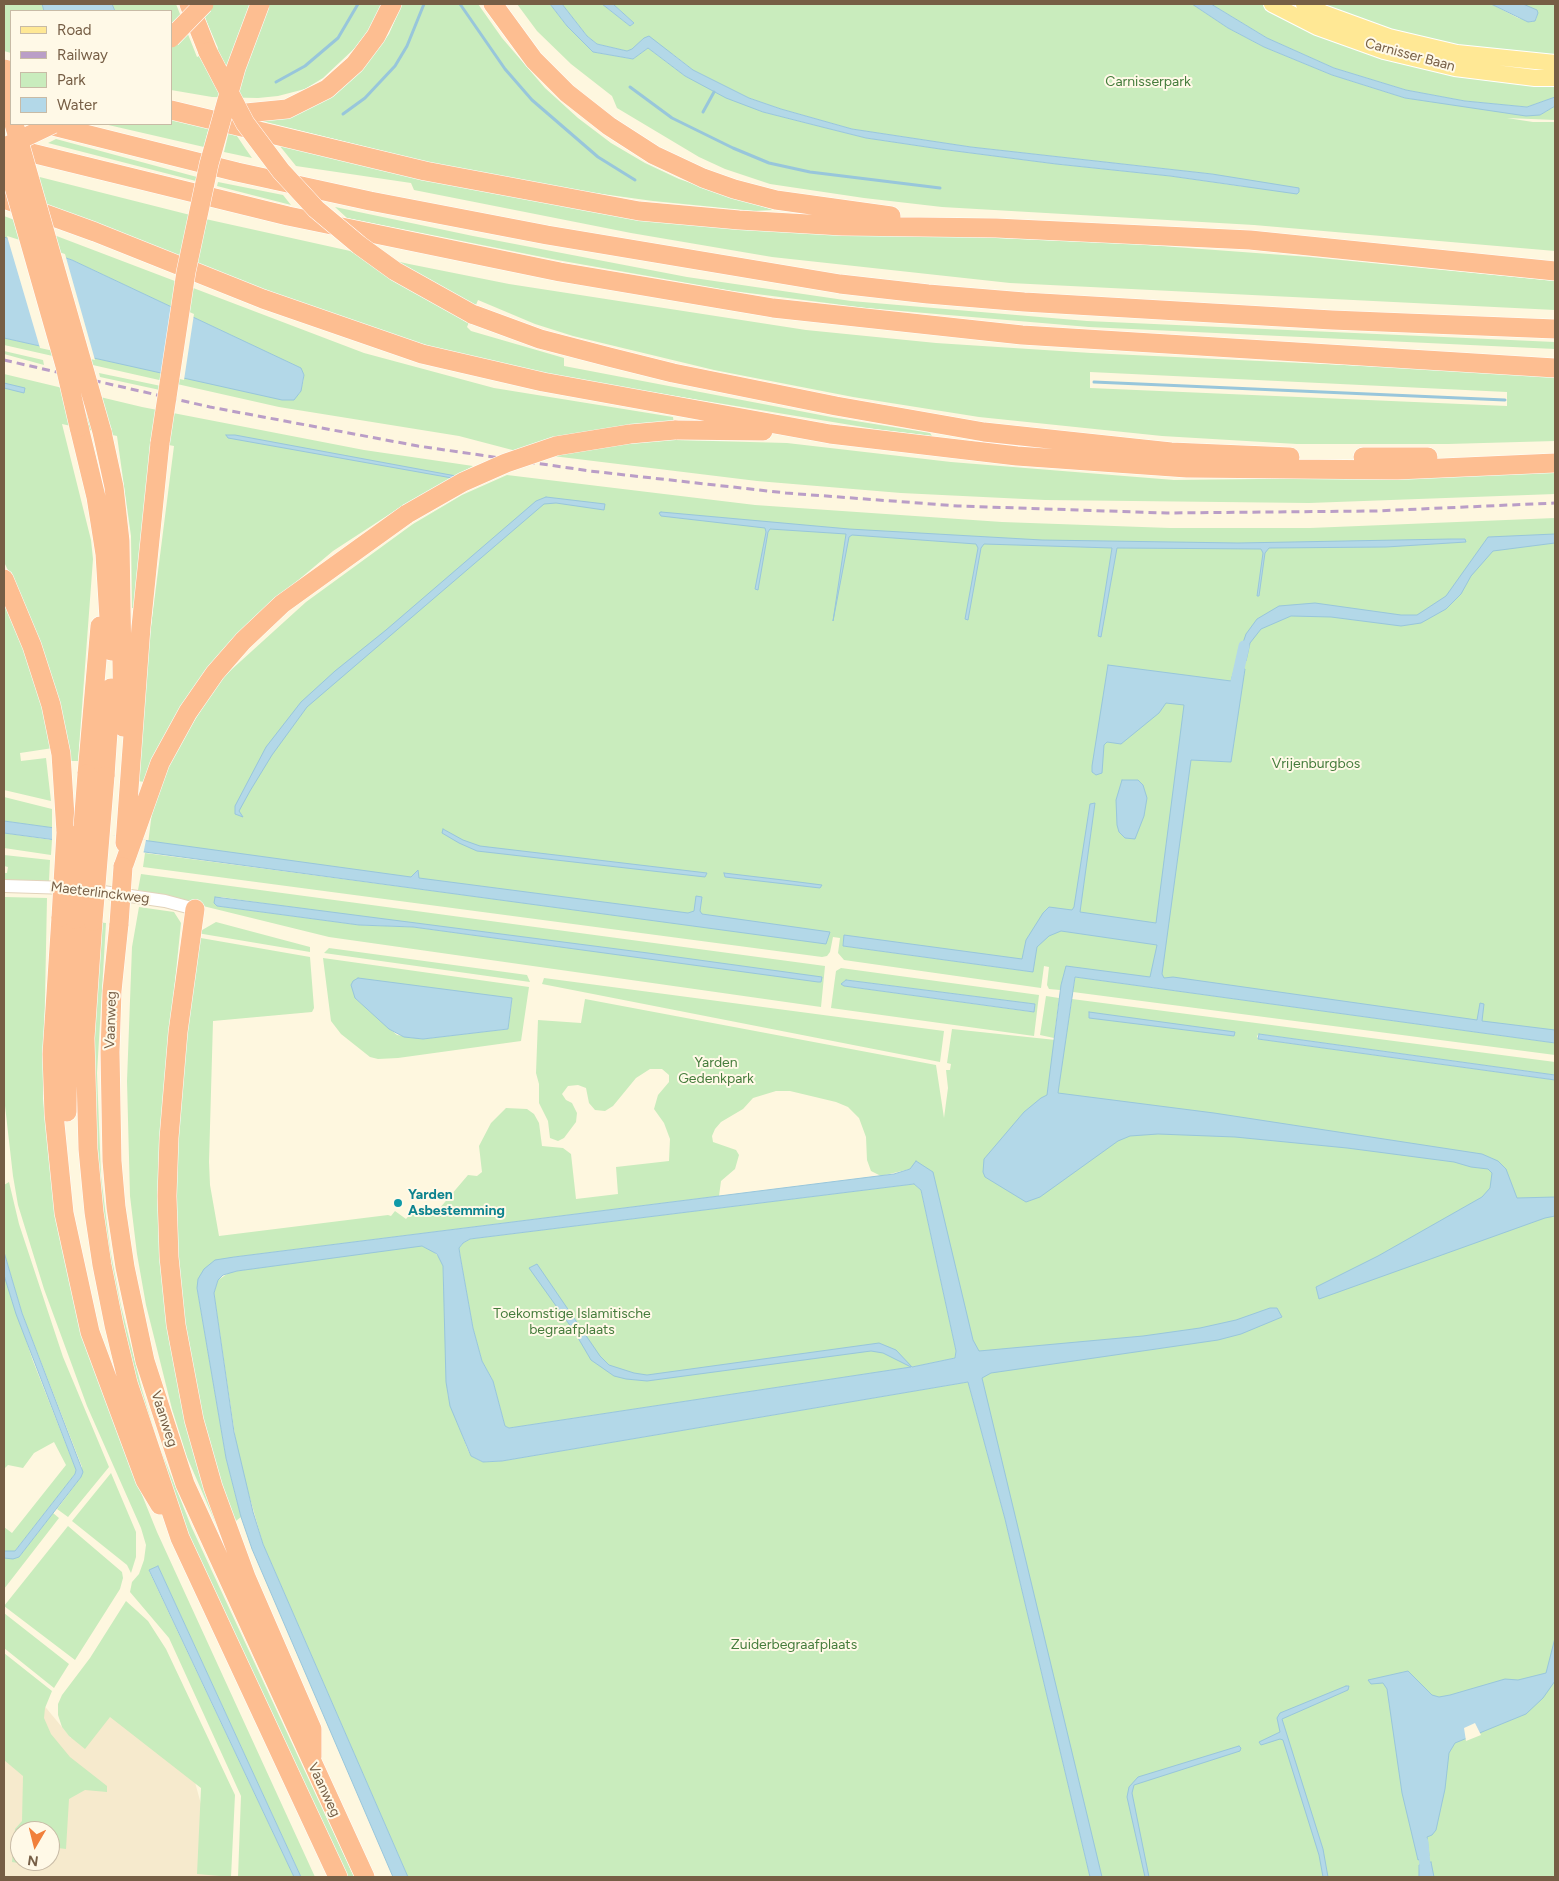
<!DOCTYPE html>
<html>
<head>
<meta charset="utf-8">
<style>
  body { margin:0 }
  #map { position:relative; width:1559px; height:1881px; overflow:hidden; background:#fef7df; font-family:Figtree,sans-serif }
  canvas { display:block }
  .frame { position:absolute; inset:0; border:5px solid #765e45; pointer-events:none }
  .legend { position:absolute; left:10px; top:10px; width:162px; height:115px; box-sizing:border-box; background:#fff9e7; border:1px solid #c8bba6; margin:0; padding:6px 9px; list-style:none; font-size:15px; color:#765e45 }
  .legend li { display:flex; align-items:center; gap:10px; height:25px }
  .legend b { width:25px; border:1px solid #c8bba6 }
  .north { position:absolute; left:10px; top:1821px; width:50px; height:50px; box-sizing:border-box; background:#fff9e7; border:1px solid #c8bba6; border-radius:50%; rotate:188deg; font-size:14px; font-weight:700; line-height:20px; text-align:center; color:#765e45 }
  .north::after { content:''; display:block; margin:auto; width:18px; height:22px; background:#f1803b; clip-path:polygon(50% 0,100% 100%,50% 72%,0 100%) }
</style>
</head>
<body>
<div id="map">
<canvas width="1559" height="1881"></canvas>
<div class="frame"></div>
<ul class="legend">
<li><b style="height:6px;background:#ffe895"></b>Road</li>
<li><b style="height:6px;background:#ba9ec7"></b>Railway</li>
<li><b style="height:14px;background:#c9ecbd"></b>Park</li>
<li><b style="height:14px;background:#b3d8e8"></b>Water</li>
</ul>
<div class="north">N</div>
</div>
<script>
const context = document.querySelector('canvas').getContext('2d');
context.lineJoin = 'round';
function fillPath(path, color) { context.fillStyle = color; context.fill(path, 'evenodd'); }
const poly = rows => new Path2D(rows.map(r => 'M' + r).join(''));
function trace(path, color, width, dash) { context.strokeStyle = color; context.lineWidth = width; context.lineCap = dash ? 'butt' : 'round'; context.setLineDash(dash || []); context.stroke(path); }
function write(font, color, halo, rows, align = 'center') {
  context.font = font + ' Figtree,sans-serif'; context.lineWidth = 4; context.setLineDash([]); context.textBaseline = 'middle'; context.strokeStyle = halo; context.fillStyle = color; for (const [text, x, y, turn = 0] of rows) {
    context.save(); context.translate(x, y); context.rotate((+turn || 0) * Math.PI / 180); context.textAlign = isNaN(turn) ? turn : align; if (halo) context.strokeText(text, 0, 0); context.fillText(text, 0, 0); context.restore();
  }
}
fillPath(poly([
  [4,1657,71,1738,102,1704,193,1775,221,1877,4,1877],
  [20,1831,50,1831,50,1861,20,1861]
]), '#f6eacd');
fillPath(poly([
  [4,4,42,4,44,11,11,11,11,53,4,51],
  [112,4,176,4,197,57,218,48,199,4,381,4,372,25,356,47,323,78,305,89,278,96,258,98,212,97,171,90,171,11,115,11],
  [402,4,478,4,502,38,545,88,578,118,611,143,645,163,679,179,773,210,754,211,653,201,544,186,423,161,250,118,285,114,378,49,389,34],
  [517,4,550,4,567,26,593,52,633,59,648,48,685,76,763,112,822,127,866,138,940,149,1056,164,1170,176,1246,187,1212,174,971,147,852,129,781,109,749,98,693,70,674,55,644,38,632,50,627,51,597,44,587,36,562,4,602,4,630,26,634,23,613,4,1192,4,1228,28,1264,47,1332,75,1405,98,1540,115,1555,106,1555,120,1507,118,1533,122,1555,122,1555,251,1254,225,942,207,864,198,770,184,725,169,699,157,617,108,612,96,571,64,537,31],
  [1211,4,1265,4,1555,80,1555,97,1527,107,1465,101,1406,90,1334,68,1267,38],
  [1314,4,1491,4,1518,18,1532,22,1536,19,1537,11,1523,4,1555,4,1555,57,1429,42],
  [171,114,210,123,204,147,104,124,171,124],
  [233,130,245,148,252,158,224,152,229,131],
  [56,139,197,177,196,181,48,143],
  [279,145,514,194,931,235,1134,244,1310,257,1555,281,1555,310,1010,283,772,257,631,233,414,190,411,183,296,166],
  [4,168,210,220,409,264,509,284,806,330,936,343,1091,353,1555,375,1555,441,1448,444,1297,444,1162,436,979,417,853,397,714,370,573,336,535,324,478,300,467,327,471,331,564,358,564,366,831,417,930,433,932,436,875,429,542,374,453,353,355,324,4,193],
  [1090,372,1507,392,1507,406,1090,388],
  [218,182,283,195,291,205,217,186],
  [335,207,473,236,687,277,851,301,1087,321,1555,342,1555,349,1089,327,866,308,733,291,557,260,347,218],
  [4,216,364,353,494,388,673,417,676,440,787,443,951,462,1174,480,1430,477,1555,472,1555,494,1309,503,1045,500,901,493,757,481,520,452,459,436,279,407,4,345,4,338,124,364,299,394,303,383,304,375,300,368,72,260,4,237],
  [4,351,43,360,44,365,4,354],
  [99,373,161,386,160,390,100,377],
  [4,374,142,407,364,450,473,466,402,506,333,551,265,608,144,782,138,781,144,681,174,446,153,442,138,608,132,608,131,536,117,436,62,424,91,540,93,559,78,761,71,761,24,603,4,562],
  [507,475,755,505,1002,522,1170,528,1310,528,1555,518,1555,1037,1066,969,1060,990,1049,989,1047,985,1049,967,1044,966,1041,988,844,960,838,953,840,938,833,937,830,952,827,956,822,957,143,867,145,853,828,943,148,844,153,804,174,753,220,680,306,602,413,524,462,495],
  [844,939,1033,972,843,946],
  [4,595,34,677,53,748,20,753,21,761,46,758,51,801,4,790],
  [4,797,52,809,52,828,4,821],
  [4,833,52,840,51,855,4,848],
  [4,855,50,860,49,881,4,880,4,873,7,873,8,867,4,866],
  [141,874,825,966,821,1007,329,937,138,890],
  [221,897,593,951,413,927,359,925,217,906],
  [4,897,47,898,43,1098,50,1169,102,1390,123,1448,157,1532,315,1877,301,1877,158,1566,149,1571,294,1877,238,1877,241,1796,169,1638,130,1592,132,1582,139,1574,144,1560,146,1545,141,1528,87,1406,44,1289,18,1205,13,1176,4,1097],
  [139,907,174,912,181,923,162,1108,160,1198,223,1540,187,1457,172,1409,146,1305,137,1254,130,1196,127,1081,132,947],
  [97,922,106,923,97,1073,101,1176,110,1249,121,1306,142,1390,158,1443,191,1526,354,1877,348,1877,189,1539,142,1405,111,1275,98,1177,92,1042],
  [216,922,310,947,310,952,197,933],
  [195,937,310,957,314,1008,312,1012,213,1021,209,1162,210,1185,219,1236,388,1215,391,1216,395,1211,406,1219,412,1212,439,1209,468,1175,477,1176,482,1172,479,1146,491,1123,506,1108,527,1109,534,1114,539,1123,542,1146,563,1148,571,1154,576,1199,618,1194,616,1167,669,1161,670,1139,664,1123,654,1109,658,1095,669,1082,669,1075,662,1069,650,1069,636,1078,613,1106,605,1111,595,1110,589,1103,586,1088,578,1085,568,1086,562,1094,566,1100,572,1103,577,1113,576,1122,564,1138,558,1141,550,1138,548,1121,539,1103,539,1084,536,1073,538,1020,581,1023,585,999,936,1065,944,1118,948,1088,946,1070,950,1070,951,1064,947,1063,952,1029,1065,1041,1072,999,1555,1062,1555,1075,1259,1034,1257,1036,1258,1039,1555,1080,1555,1877,1095,1877,935,1196,910,1169,881,1176,871,1171,867,1160,866,1137,859,1118,848,1107,836,1102,790,1091,776,1091,753,1098,743,1109,721,1122,715,1129,712,1136,713,1142,736,1150,739,1155,735,1169,721,1181,719,1196,234,1257,197,1288,226,1458,241,1517,232,1524,201,1426,179,1296,174,1186],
  [329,948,527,975,530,982,324,953],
  [323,958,529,987,521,1041,398,1058,378,1059,370,1057,341,1034,331,1021],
  [355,998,512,998,508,1029,423,1039,397,1035],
  [841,968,1039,995,1034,1036,831,1008,836,971],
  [846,980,1034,1004,1035,1005,1033,1012,844,986,842,984],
  [1075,977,1555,1043,1555,1055,1073,992],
  [544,978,944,1031,940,1062,542,984],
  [1046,996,1059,998,1054,1038,1040,1035],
  [9,1182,19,1224,63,1357,109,1467,68,1517,57,1509,81,1477,82,1467,22,1313,4,1252,4,1185],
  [914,1184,921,1190,956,1351,955,1358,912,1367,509,1428,505,1426,493,1381,482,1361,473,1328,460,1255,459,1248,463,1243,470,1239],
  [411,1246,422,1246,432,1250,441,1259,443,1266,448,1396,467,1448,471,1456,483,1462,502,1461,968,1382,1005,1519,1090,1877,408,1877,263,1544,238,1456,214,1293,218,1280,230,1272],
  [4,1275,33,1361,76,1470,75,1474,15,1551,8,1553,4,1551,4,1527,12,1533,66,1465,54,1442,34,1453,23,1468,8,1465,4,1469],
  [111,1473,136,1532,136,1557,131,1573,127,1565,72,1521],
  [53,1513,59,1518,4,1589,4,1558,19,1557],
  [68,1526,122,1572,123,1578,120,1589,75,1660,4,1606],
  [126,1601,148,1621,166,1649,235,1795,231,1877,197,1874,201,1788,110,1717,85,1749,69,1736,62,1727,58,1715,58,1704,62,1695,90,1658],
  [4,1613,69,1664,54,1688,4,1648],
  [4,1653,52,1691,45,1708,44,1718,51,1734,70,1757,107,1786,107,1792,85,1790,69,1799,66,1849,50,1847,50,1831,20,1831,20,1861,24,1861,24,1864,12,1862,15,1829,22,1821,23,1776,4,1760]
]), '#c9ecbd');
const water = poly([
  [42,4,112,4,115,11,44,11,42,4],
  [550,4,562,4,587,36,597,44,627,51,632,49,644,38,649,36,693,70,749,98,781,109,852,129,971,147,1212,174,1299,188,1299,192,1297,194,1170,176,1056,164,940,149,866,138,822,127,763,112,726,98,685,76,648,48,633,59,593,52,567,26,550,4],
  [602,4,613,4,634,23,630,26,602,4],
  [1192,4,1211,4,1267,38,1334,68,1406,90,1465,101,1527,107,1555,97,1555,106,1540,115,1526,116,1405,98,1332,75,1264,47,1228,28,1192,4],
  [1491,4,1523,4,1537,10,1538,13,1535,21,1528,22,1491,4],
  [4,237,72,260,301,368,304,375,301,391,294,400,282,400,4,338,4,237],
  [4,383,25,388,24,393,4,388,4,383],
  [226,435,235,435,456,476,452,478,228,438,226,435],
  [546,497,605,504,604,510,556,503,544,504,307,707,272,755,250,791,239,811,243,817,235,814,235,806,266,747,301,702,335,671,386,630,536,501,546,497],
  [661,512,849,529,1042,540,1238,543,1451,539,1465,539,1466,542,1386,547,1269,548,1265,553,1259,596,1257,596,1263,553,1261,549,1117,548,1101,637,1098,636,1112,548,984,544,981,548,968,620,965,619,978,548,976,544,852,535,849,537,833,621,846,534,770,529,768,532,758,590,755,589,766,532,765,528,661,516,659,513,661,512],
  [1555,534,1555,543,1493,551,1471,576,1461,594,1446,609,1421,623,1401,626,1331,617,1291,616,1261,629,1250,643,1246,661,1237,660,1246,634,1257,619,1279,606,1315,603,1401,615,1417,615,1446,596,1488,537,1555,534],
  [1108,665,1231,681,1235,667,1245,669,1231,762,1191,760,1162,974,1164,978,1173,977,1477,1020,1480,1003,1484,1004,1482,1021,1555,1030,1555,1043,1075,977,1058,1093,1214,1113,1482,1154,1498,1161,1506,1169,1517,1198,1555,1197,1555,1216,1545,1218,1319,1299,1316,1287,1378,1256,1482,1197,1490,1188,1492,1173,1488,1169,1471,1167,1454,1162,1347,1148,1235,1137,1158,1134,1130,1136,1118,1141,1040,1197,1026,1202,985,1177,983,1172,984,1159,1024,1112,1041,1098,1047,1095,1061,985,1066,966,1150,977,1157,945,1061,931,1049,936,1037,947,1033,972,843,946,844,935,1022,959,1026,940,1043,913,1049,907,1072,910,1074,907,1090,804,1095,803,1080,912,1156,923,1184,705,1166,703,1159,713,1121,744,1107,742,1104,745,1102,773,1096,775,1092,772,1092,766,1108,665],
  [1122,780,1138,780,1143,785,1147,798,1144,816,1135,839,1125,838,1119,832,1117,825,1116,800,1122,780],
  [4,821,411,877,418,870,419,878,688,913,694,911,696,896,702,897,700,911,702,914,830,932,826,944,4,833,4,821],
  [443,829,463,840,480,846,707,873,705,877,477,851,459,843,442,833,443,829],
  [724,873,783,880,822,885,820,888,725,877,724,873],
  [215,897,648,953,822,977,821,982,818,982,413,927,359,925,217,906,214,903,215,897],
  [358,978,512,998,508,1029,423,1039,404,1037,389,1029,355,998,351,985,353,981,358,978],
  [846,980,1035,1004,1034,1012,844,986,841,984,846,980],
  [1089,1012,1235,1032,1234,1036,1089,1018,1089,1012],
  [1259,1034,1555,1075,1555,1080,1258,1039,1259,1034],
  [916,1161,933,1172,973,1340,979,1351,1143,1336,1200,1328,1236,1320,1270,1308,1277,1308,1282,1317,1241,1334,1218,1340,991,1373,982,1378,1102,1877,1090,1877,1005,1519,968,1382,502,1461,483,1462,471,1456,450,1406,446,1382,443,1266,437,1254,422,1246,237,1271,223,1275,218,1280,214,1293,234,1432,253,1512,263,1544,408,1877,393,1877,252,1549,241,1517,226,1458,197,1288,198,1279,204,1269,215,1260,234,1257,894,1174,910,1169,916,1161],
  [914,1184,921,1190,956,1351,955,1358,912,1367,896,1350,879,1343,647,1375,634,1373,609,1365,600,1356,537,1264,529,1268,574,1331,591,1360,614,1376,626,1379,647,1381,871,1351,883,1353,911,1367,509,1428,505,1426,493,1381,482,1361,473,1328,460,1255,459,1248,463,1243,470,1239,914,1184],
  [4,1252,22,1313,83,1472,81,1477,19,1557,13,1559,4,1558,4,1551,15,1551,75,1474,76,1470,16,1314,4,1275,4,1252],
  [158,1566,255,1777,301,1877,294,1877,149,1570,158,1566],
  [1555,1638,1555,1681,1543,1698,1526,1714,1455,1743,1449,1753,1445,1789,1436,1830,1432,1835,1427,1837,1429,1856,1418,1860,1402,1793,1387,1689,1383,1683,1371,1684,1368,1680,1408,1671,1432,1695,1439,1697,1450,1695,1505,1679,1518,1680,1546,1673,1555,1638],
  [1346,1686,1349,1686,1348,1690,1282,1719,1323,1849,1328,1877,1323,1877,1319,1855,1283,1740,1280,1739,1261,1745,1259,1742,1280,1732,1277,1718,1280,1713,1346,1686],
  [1239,1746,1241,1748,1240,1751,1134,1785,1132,1793,1149,1877,1145,1877,1127,1797,1129,1787,1138,1777,1239,1746],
  [1431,1862,1434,1877,1419,1877,1419,1865,1431,1862]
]);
fillPath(water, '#b3d8e8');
trace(water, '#98c6db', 1);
fillPath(poly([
  [7,236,65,254,95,360,40,348],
  [174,305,194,314,184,380,163,375],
  [52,826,146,840,143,855,52,842],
  [1475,1723,1481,1735,1466,1741,1464,1728]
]), '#fef7df');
trace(poly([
  [460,4,505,69,532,100,598,157,635,180],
  [276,82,305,66,338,38,358,4],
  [630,87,672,118,733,148,769,163,810,172,940,188],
  [703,112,714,92],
  [343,114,365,98,395,66,407,46,424,4],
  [1094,382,1505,400]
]), '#98c6db', 3);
trace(poly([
  [1236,682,1244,646],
  [1423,1842,1426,1877]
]), '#b3d8e8', 11);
const minor = poly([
  [4,886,69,888],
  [89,890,165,901,195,909]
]);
const major = poly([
  [1272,4,1317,27,1384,51,1455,68,1535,78,1555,78],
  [1304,4,1323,13,1389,37,1457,53,1555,63]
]);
const highway = poly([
  [189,4,208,52],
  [493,4,534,60,567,93,609,126,654,155,703,178,734,189,776,200,891,216],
  [4,69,11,71],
  [4,87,11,113],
  [171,110,425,171,639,211,739,220,842,226,996,228,1250,240,1555,271],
  [224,112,246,113,287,109,327,89,355,64,376,36,392,4],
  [45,124,237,172,370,201,547,235,840,284,928,294,1024,302,1332,320,1555,329],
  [7,147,288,216,560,272,773,308,1022,335,1555,368],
  [4,199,95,232,263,299,422,354,543,382,830,434,1017,456,1187,468,1397,470,1555,463],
  [472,314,540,339,609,357,673,373,836,406,984,432,1171,452,1290,457],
  [79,427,96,497,105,554,111,651],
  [675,430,763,431],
  [102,432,114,487,120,541,123,727],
  [1363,457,1428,457],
  [4,579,32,646,51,705,61,754,66,832],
  [87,774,100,626],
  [105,776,111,688],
  [125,843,141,627,160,443],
  [123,867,160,763,188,712,215,673,243,641,282,604,407,514],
  [195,909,178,1032,169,1138,167,1196,169,1257,176,1325,194,1420,213,1487,246,1577,312,1729,312,1757],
  [61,917,52,1054,54,1114,64,1213,90,1332,145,1480,160,1505],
  [93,921,85,1038,88,1149,94,1212,102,1265,114,1325,128,1383,180,1538,338,1877],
  [119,924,112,991,110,1052,112,1161,116,1207,125,1267,145,1361,185,1484,365,1877],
  [67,1112,68,1023,76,919]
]);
trace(minor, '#e2d3bb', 14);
trace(major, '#fff', 18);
trace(highway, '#fff', 20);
trace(minor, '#fff', 12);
trace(major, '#ffe895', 16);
trace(highway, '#fdbe91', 19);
trace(poly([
  [4,360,210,407,418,446,590,471,786,493,958,506,1167,513,1375,511,1555,503]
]), '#ba9ec7', 3, [8, 5]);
const highwayBridge = poly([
  [171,38,204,4],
  [208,52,245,123,281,171,316,209,359,245,395,271,472,314],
  [14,124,102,432],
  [9,145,53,124],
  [4,152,65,366,79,427],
  [160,443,186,272,209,164,236,68,260,4],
  [407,514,463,482,506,463,556,446,630,434,675,430],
  [61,917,66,832],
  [76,919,87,774],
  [93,921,105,776],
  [119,924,123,867]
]);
trace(highwayBridge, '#fff', 20, []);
trace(highwayBridge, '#fdbe91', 19);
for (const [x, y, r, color] of [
  [398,1203,5,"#0f9aa8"]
]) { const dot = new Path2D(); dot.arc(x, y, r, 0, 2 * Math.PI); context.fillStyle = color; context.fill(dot); trace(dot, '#fff9e7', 2); }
write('14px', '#765e45', '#fff9e7', [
  ["Carnisser Baan",1410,55,15],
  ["Maeterlinckweg",100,893,7],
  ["Vaanweg",111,1020,-88],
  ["Vaanweg",164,1419,72],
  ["Vaanweg",324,1790,65]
]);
write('14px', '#457c3c', '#fff9e7', [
  ["Carnisserpark",1148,82],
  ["Vrijenburgbos",1316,764],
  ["Yarden",716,1063],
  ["Gedenkpark",716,1079],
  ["Toekomstige Islamitische",572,1314],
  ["begraafplaats",572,1330],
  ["Zuiderbegraafplaats",794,1645]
]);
write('bold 14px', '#0d838f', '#fff9e7', [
  ["Yarden",408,1195],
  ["Asbestemming",408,1211]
], 'left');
</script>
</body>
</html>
